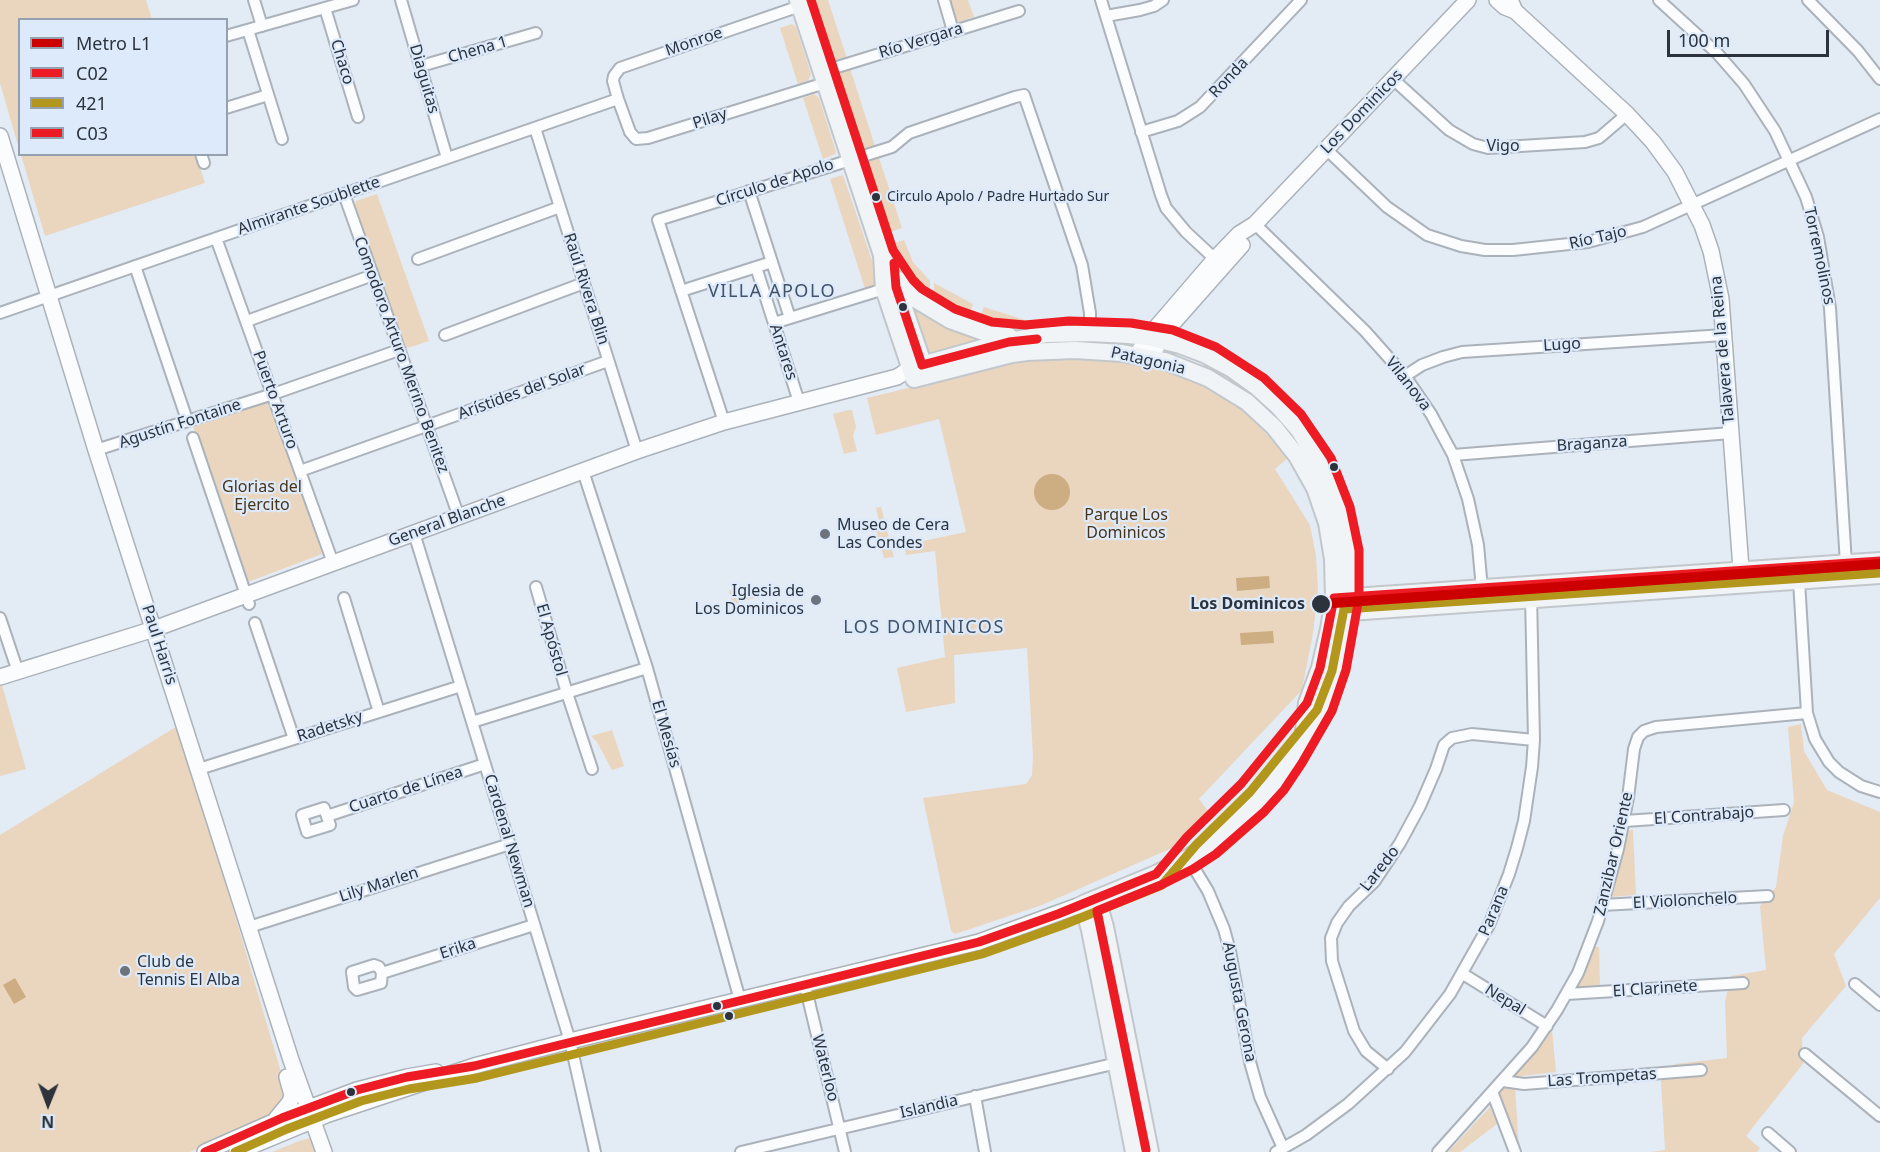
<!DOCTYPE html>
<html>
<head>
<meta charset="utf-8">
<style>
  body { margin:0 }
  #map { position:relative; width:1880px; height:1152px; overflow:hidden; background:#e3ebf5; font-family:"Noto Sans",sans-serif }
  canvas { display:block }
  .legend { position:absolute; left:18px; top:18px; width:210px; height:138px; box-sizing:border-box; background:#dceafc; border:2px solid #96a1af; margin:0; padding:8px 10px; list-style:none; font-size:18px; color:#2c333c }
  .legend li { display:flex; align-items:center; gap:12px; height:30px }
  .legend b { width:30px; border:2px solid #96a1af }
  .north { position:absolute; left:18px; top:1074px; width:60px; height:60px; -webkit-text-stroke:4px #dceafc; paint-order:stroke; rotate:181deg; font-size:16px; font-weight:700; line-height:24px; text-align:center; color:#2c333c }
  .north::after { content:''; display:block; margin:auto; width:21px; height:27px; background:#2c333c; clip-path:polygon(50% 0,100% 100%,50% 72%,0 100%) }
  .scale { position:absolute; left:1667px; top:30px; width:162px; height:27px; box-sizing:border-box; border:3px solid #2c333c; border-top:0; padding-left:8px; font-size:18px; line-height:21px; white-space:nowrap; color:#2c333c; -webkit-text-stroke:4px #dceafc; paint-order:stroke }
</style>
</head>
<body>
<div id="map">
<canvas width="1880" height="1152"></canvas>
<ul class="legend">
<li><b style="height:8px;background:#c00"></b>Metro L1</li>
<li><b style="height:8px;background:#ed1c24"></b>C02</li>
<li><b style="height:8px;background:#b3971d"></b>421</li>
<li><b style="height:8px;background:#ed1c24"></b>C03</li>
</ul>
<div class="north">N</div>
<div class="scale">100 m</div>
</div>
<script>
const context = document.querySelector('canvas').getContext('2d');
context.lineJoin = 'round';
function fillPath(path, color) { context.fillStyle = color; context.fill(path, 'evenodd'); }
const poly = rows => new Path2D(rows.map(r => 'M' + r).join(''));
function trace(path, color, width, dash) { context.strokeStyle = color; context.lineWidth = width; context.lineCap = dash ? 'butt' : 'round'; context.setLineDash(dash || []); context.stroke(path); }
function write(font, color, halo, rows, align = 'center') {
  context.font = font + ' "Noto Sans",sans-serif'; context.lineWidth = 4.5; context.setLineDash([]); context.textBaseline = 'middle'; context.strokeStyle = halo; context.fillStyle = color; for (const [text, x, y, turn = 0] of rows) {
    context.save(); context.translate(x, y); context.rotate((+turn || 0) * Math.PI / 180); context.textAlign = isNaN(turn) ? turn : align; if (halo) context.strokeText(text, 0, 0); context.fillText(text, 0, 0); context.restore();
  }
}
fillPath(poly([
  [0,0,146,0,152,19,20,20,19,149,0,83],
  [808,0,828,0,875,146,862,150,855,147],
  [949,0,968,0,974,17,959,22,955,20],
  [792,24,796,27,811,74,808,81,798,84,780,28],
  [814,94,819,98,836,152,835,154,823,159,803,98],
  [21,155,196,155,205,183,45,236],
  [879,158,902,228,884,234,874,202,879,201,877,194,872,195,863,170,866,163],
  [843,175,881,287,866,292,830,179],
  [377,194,429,341,404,349,355,209,356,201],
  [904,240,913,262,930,281,930,302,904,280,888,250,889,245],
  [934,283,973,304,969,314,960,317,934,305],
  [984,307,1025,320,1079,324,1074,325,1031,325,1005,329,984,327,982,317,979,320],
  [913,308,915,308,982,339,928,356],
  [1040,359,1121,361,1171,371,1223,393,1253,419,1288,458,1275,469,1310,525,1316,556,1318,591,1313,633,1302,690,1199,799,1208,811,1172,848,1042,905,955,934,951,931,923,798,1026,784,1032,775,1033,757,1027,648,954,655,955,703,906,712,897,668,945,657,935,551,906,555,904,545,966,532,939,419,876,435,867,398,1019,361],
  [270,402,301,482,322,554,248,582,193,426],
  [849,410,852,410,856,427,853,436,857,451,844,454,833,414],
  [881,507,894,557,884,558,874,523,879,521,876,508],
  [750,584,754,598,733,604,729,591],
  [2,685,26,769,0,776,0,686],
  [1801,724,1804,751,1827,790,1880,812,1880,898,1834,954,1846,986,1802,1038,1803,1064,1746,1136,1760,1148,1757,1152,1651,1152,1665,1150,1661,1081,1675,1064,1727,1058,1725,1002,1731,976,1766,970,1760,906,1776,887,1783,836,1794,802,1788,727],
  [179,725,291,1106,190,1152,0,1152,0,835],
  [612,730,624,766,612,770,597,742,591,736],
  [1628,830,1633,830,1636,895,1610,897],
  [1595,947,1599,947,1600,985,1577,988],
  [1552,1030,1556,1072,1513,1077],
  [1504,1087,1515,1087,1519,1151,1497,1092],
  [1490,1107,1497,1124,1460,1152,1448,1152],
  [311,1138,317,1152,272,1152,299,1141]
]), '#ead6be');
fillPath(poly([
  '1034 492a18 18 0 1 1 36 0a18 18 0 1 1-36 0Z',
  [1269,576,1270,588,1237,591,1236,578],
  [1273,631,1274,643,1241,645,1240,633],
  [15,978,26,997,14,1004,3,985]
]), '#cdad82');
const street = poly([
  [254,0,262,26],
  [401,0,447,158],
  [944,0,953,31],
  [1101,0,1161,195,1166,208,1186,232,1215,259],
  [1659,0,1717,53,1744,84,1775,131,1806,197,1818,237,1830,308,1846,564],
  [1808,0,1858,51,1880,79],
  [800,6,620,68,614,76,613,81,618,99,630,132,636,139,648,138,825,83],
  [325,8,358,117],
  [1106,16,1140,10,1154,6,1163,0],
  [248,30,282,139],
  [226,36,353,0],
  [421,66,536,33],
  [821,72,1019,11],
  [1393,79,1449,130,1473,144,1488,148,1585,142,1599,138,1627,114],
  [226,108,268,95],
  [535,128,637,451],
  [1141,132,1178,121,1200,107,1301,0],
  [1326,149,1387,207,1427,235,1461,246,1485,250,1513,250,1588,242,1643,227,1880,119],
  [201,154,204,163],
  [749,191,790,318],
  [344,194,459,517],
  [1255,224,1365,331,1405,376,1431,414,1453,455,1468,499,1478,545,1482,589],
  [216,238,333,563],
  [418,259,560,207],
  [135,266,185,414],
  [756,267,799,402],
  [681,291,772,262],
  [0,313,618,99],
  [247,321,373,275],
  [774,323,884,289],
  [445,335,584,283],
  [1405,376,1422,365,1443,357,1462,352,1724,335],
  [724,422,658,220,892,147,909,133,1015,97,1024,95,1082,265,1090,313,1090,333],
  [193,438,249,604],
  [96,450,273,394,399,350],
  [1453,455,1731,433],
  [300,471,608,361],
  [583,471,647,668,740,1000],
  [414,533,570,1041,595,1152],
  [1799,581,1807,713,1815,739,1829,762,1839,772,1861,786,1880,792],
  [536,587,567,693,592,769],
  [344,598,379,712],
  [0,618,18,672],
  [255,623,294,739],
  [472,722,647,668],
  [199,769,461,686],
  [324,808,330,825,307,832,302,815,324,808],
  [327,816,485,764],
  [1625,821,1784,810],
  [1188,858,1208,891,1224,929,1230,951,1250,1062,1260,1097,1283,1148],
  [1602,905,1768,896],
  [249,927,510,844],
  [374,965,379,967,382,973,381,983,357,990,354,987,352,972,374,965],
  [382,973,534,925],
  [1463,974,1547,1026],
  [1855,984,1880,1005],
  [805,985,845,1152],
  [1567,994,1743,983],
  [1805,1054,1880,1116],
  [1388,1069,1366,1051,1354,1031,1332,961,1331,938,1337,923,1349,906,1374,882,1400,843,1420,806,1436,769,1444,745,1452,738,1472,734,1534,740],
  [1503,1081,1524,1084,1701,1070],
  [1493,1094,1515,1152],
  [975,1096,985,1152],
  [1768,1133,1790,1152],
  [741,1152,1117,1063],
  [1276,1152,1306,1135,1348,1104,1405,1052,1450,994,1489,925,1509,874,1517,848,1524,821,1532,767,1534,740,1531,594],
  [1438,1152,1532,1047,1557,1010,1578,973,1598,921,1618,849,1628,798,1634,749,1638,737,1644,731,1656,727,1807,713]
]);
const secondary = poly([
  [1497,0,1505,7,1515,11],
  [1510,0,1515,11,1627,114,1653,142,1675,172,1702,225,1711,251,1721,299,1742,582],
  [0,136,96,450,291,1060,324,1152],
  [1137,355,1148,337,1215,259,1239,234,1255,224,1468,0],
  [1151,358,1160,340,1173,323,1242,245],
  [0,677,154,629,637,451,724,422,897,377,911,368],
  [276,1119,290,1102,292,1095,287,1077],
  [205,1152,282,1118,357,1090,407,1077,436,1072],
  [237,1152,326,1115,474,1066,570,1041,979,942,1083,904]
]);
const primary = poly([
  [798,0,882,255,903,305,927,375],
  [882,255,884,289,914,379,1012,354,1027,352,1075,350,1122,353,1165,361,1208,378,1247,402,1274,427,1297,456,1315,488,1327,523,1333,559,1334,598,1329,629,1320,668,1307,703,1304,731],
  [899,280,915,299,950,320,989,334,1009,336],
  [911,368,1003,342,1047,334,1090,333,1129,335,1148,337,1180,345,1204,354,1232,369,1257,387,1278,406,1299,430,1315,456,1329,482,1339,510,1347,551,1347,598,1334,668,1321,706,1292,757,1274,783,1255,804,1209,844,1188,858,1156,874,1083,904,1090,930,1134,1152],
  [1338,598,1880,561],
  [1335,613,1880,575],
  [1097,899,1105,927,1150,1152]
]);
trace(street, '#abb2ba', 14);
trace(secondary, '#abb2ba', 18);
trace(primary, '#c2c7cc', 20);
trace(street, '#fbfcfe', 10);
trace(secondary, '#fbfcfe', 15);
trace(primary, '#f1f4f7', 16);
trace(poly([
  [205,1152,282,1118,357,1090,407,1077,474,1066,979,942,1058,914,1156,874,1187,837,1241,784,1307,703,1320,668,1334,598,1880,561]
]), '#ed1c24', 9);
trace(poly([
  [235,1152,287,1129,361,1101,409,1089,477,1078,982,954,1063,925,1162,885,1196,845,1250,792,1317,710,1332,671,1344,609,1880,573]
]), '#b3971d', 9);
trace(poly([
  [811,0,893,250,913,280,922,289,955,309,992,322,1025,325,1069,321,1131,323,1173,330,1216,347,1264,378,1301,414,1331,458,1350,507,1359,550,1359,598,1346,670,1332,711,1302,763,1284,790,1264,812,1216,854,1193,869,1161,885,1097,911,1146,1150],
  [894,263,896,287,922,365,1009,342,1037,339]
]), '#ed1c24', 9);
trace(poly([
  [1320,604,1880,564]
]), '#c00', 10);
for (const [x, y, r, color] of [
  [876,197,5,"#2c333c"],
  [903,307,5,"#2c333c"],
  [1334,467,5,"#2c333c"],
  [825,534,6,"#6c737d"],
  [816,600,6,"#6c737d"],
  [1321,604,10,"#2c333c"],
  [125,971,6,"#6c737d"],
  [717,1006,5,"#2c333c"],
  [729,1016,5,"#2c333c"],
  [351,1092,5,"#2c333c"]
]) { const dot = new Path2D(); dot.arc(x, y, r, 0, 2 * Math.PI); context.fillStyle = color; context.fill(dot); trace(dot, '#dceafc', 2); }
write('14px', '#2c333c', '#dceafc', [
  ["Circulo Apolo / Padre Hurtado Sur",887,197]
], 'left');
write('16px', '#2c333c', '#dceafc', [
  ["Río Vergara",921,41,-17],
  ["Monroe",694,42,-19],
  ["Chena 1",478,50,-16],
  ["Chaco",342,62,73],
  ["Ronda",1229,78,-47],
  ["Diaguitas",424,79,74],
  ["Los Dominicos",1362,112,-46],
  ["Pilay",710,119,-18],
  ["Vigo",1503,146],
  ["Círculo de Apolo",775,183,-18],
  ["Almirante Soublette",309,206,-19],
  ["Río Tajo",1598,238,-13],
  ["Torremolinos",1819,256,78],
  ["Raúl Rivera Blin",586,289,72],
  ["Lugo",1562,345,-4],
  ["Talavera de la Reina",1723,350,-95],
  ["Antares",783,352,72],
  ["Comodoro Arturo Merino Benitez",401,355,70],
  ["Patagonia",1148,361,13],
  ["Vilanova",1408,384,52],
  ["Arístides del Solar",522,392,-20],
  ["Puerto Arturo",275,400,70],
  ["Agustín Fontaine",180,424,-18],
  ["Braganza",1592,444,-4],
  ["General Blanche",447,521,-20],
  ["El Apóstol",551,640,74],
  ["Paul Harris",159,645,72],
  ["Radetsky",330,727,-18],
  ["El Mesías",666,734,74],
  ["Cuarto de Línea",406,790,-18],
  ["El Contrabajo",1704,816,-4],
  ["Cardenal Newman",509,841,73],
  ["Zanzibar Oriente",1614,854,-77],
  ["Laredo",1380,869,-52],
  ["Lily Marlen",379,885,-18],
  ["El Violonchelo",1685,901,-3],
  ["Parana",1494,911,-67],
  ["Erika",458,949,-18],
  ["El Clarinete",1655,989,-4],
  ["Nepal",1505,1000,32],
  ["Augusta Gerona",1239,1002,79],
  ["Waterloo",825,1068,76],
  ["Las Trompetas",1602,1078,-4],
  ["Islandia",929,1107,-13]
]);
write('16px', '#4a3417', '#dceafc', [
  ["Glorias del",262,487],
  ["Ejercito",262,505],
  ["Parque Los",1126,515],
  ["Dominicos",1126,533]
]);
write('16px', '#2c333c', '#dceafc', [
  ["Museo de Cera",837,525],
  ["Las Condes",837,543],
  ["Iglesia de",804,591,"right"],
  ["Los Dominicos",804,609,"right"],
  ["Club de",137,962],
  ["Tennis El Alba",137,980]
], 'left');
write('bold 16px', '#2c333c', '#dceafc', [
  ["Los Dominicos",1305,604]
], 'right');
context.letterSpacing = '1.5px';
write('18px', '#435265', '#dceafc', [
  ["VILLA APOLO",772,292],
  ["LOS DOMINICOS",924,628]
]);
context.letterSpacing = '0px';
</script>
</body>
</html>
